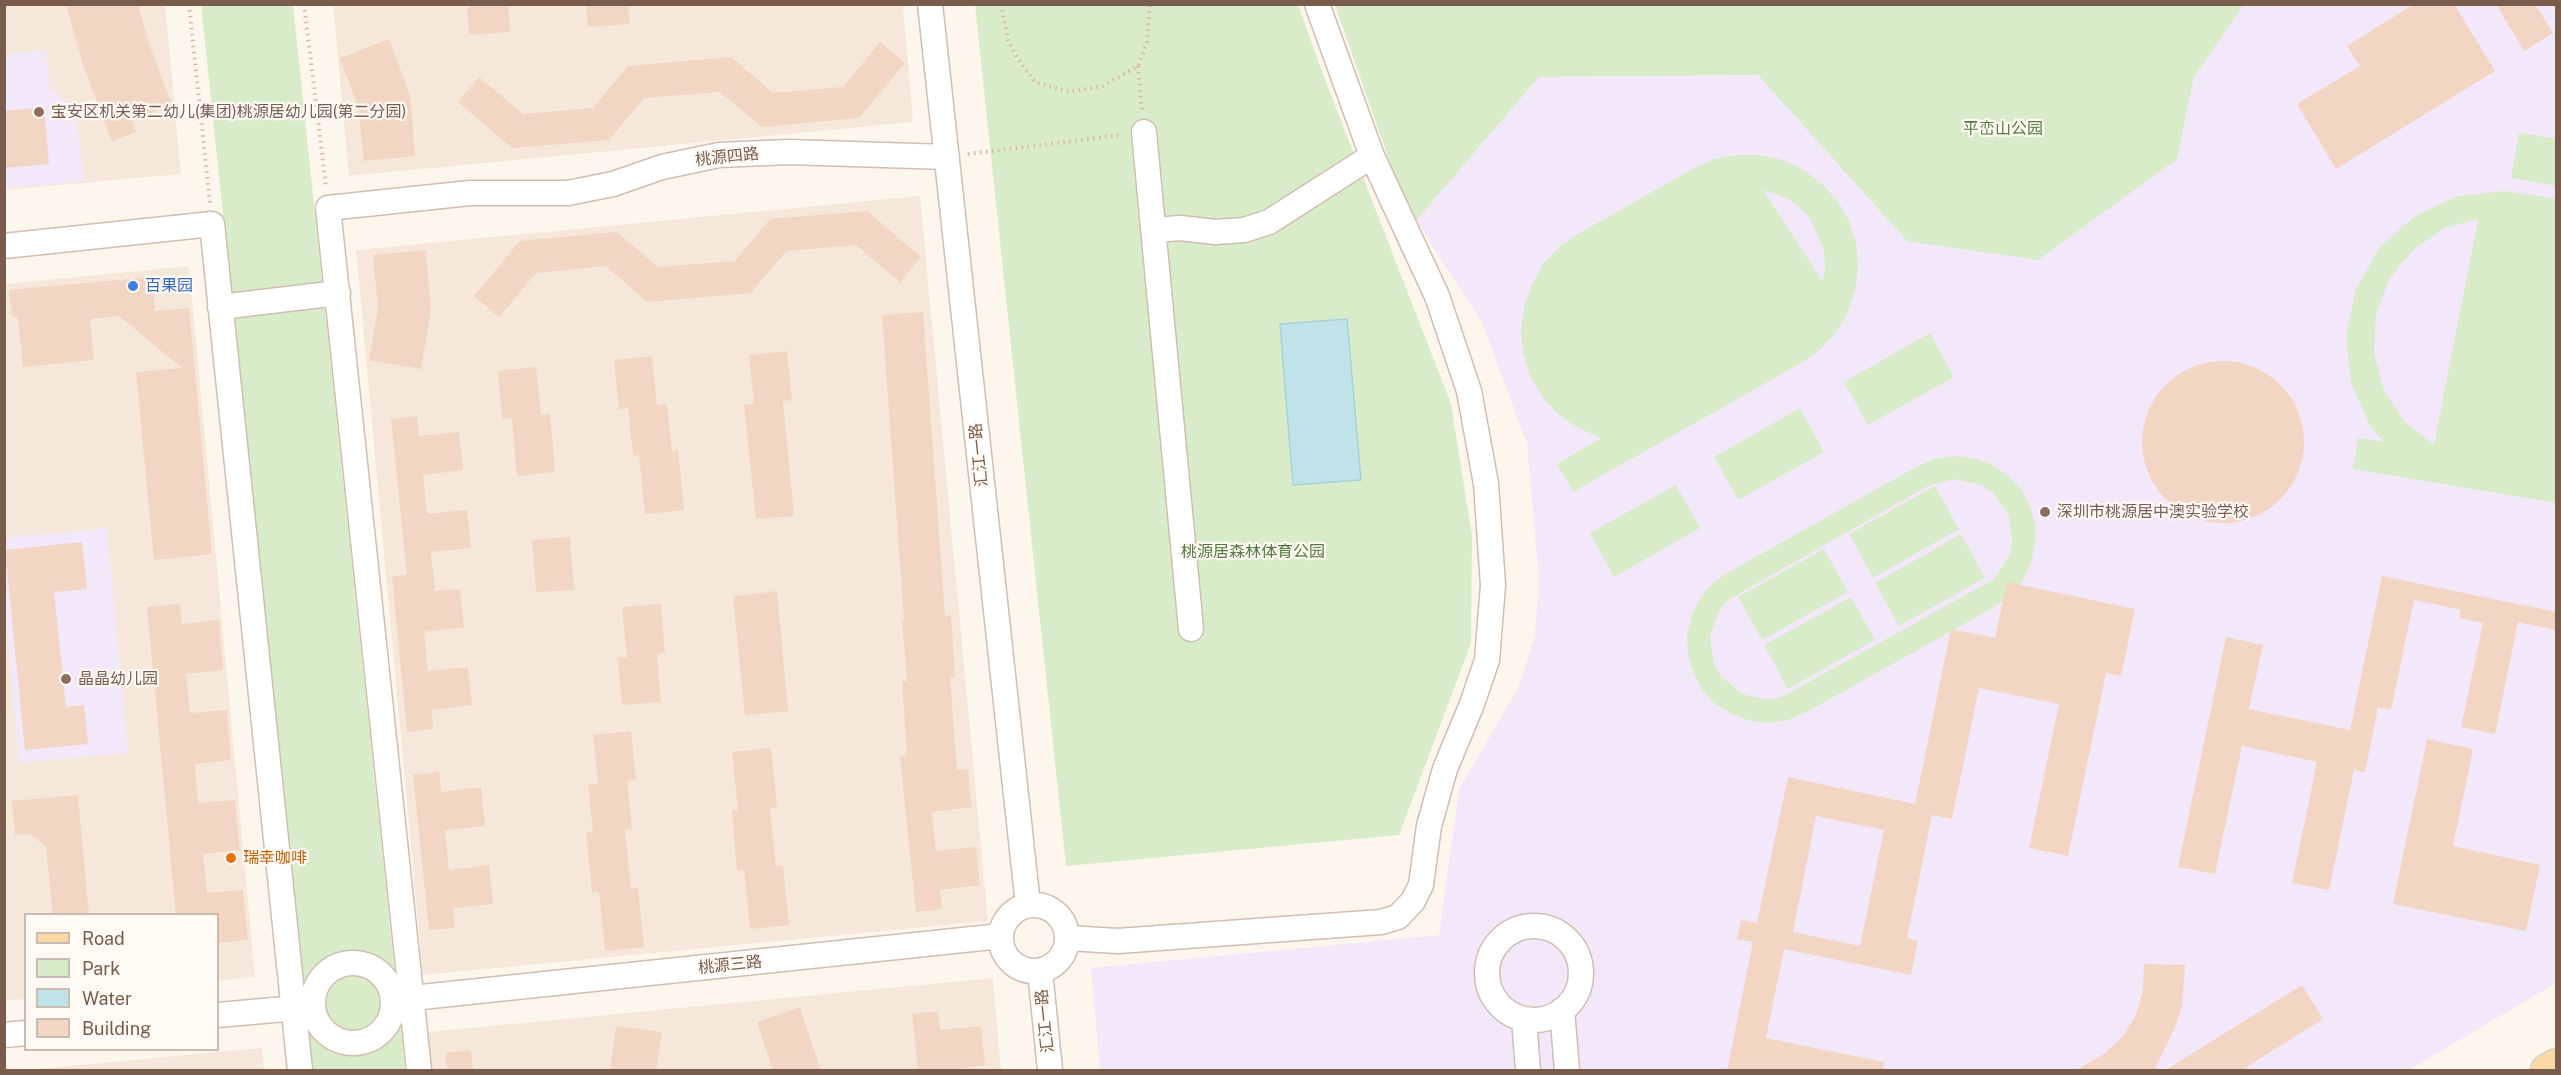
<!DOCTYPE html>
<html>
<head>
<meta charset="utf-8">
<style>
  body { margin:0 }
  #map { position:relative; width:2561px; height:1075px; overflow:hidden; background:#fdf6ec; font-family:"Public Sans",sans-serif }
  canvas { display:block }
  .frame { position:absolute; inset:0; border:6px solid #7a5c4d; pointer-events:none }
  .legend { position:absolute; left:24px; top:913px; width:195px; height:138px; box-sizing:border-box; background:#fffaf3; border:2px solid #cabbb1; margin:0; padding:8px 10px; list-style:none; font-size:18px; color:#7a5c4d }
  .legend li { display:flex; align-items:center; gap:12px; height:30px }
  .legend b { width:30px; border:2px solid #cabbb1 }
</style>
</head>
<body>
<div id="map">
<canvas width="2561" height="1075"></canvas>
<div class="frame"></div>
<ul class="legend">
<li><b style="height:8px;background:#fbd9a5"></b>Road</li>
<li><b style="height:16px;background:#d8ecc9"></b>Park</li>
<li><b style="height:16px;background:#bfe3e8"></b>Water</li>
<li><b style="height:16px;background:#f3d5c3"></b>Building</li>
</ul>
</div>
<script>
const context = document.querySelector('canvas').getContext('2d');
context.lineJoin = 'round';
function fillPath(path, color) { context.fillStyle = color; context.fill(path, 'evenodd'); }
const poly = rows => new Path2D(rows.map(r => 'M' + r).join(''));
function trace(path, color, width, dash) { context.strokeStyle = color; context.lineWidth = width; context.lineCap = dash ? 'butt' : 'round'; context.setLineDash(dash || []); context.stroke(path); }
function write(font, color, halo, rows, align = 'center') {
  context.font = font + ' "Public Sans","Noto Sans SC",sans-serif'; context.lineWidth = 4.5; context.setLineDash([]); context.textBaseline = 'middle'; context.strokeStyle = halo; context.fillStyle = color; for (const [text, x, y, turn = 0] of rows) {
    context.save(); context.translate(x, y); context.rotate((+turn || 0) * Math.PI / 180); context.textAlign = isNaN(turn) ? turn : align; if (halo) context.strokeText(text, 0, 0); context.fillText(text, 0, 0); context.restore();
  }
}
fillPath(poly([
  [5,5,165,5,181,174,5,190],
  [333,5,903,5,913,122,349,176],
  [920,196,988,921,423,975,356,250],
  [189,266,255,977,218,981,218,914,26,914,25,999,5,1001,5,284],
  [993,978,1001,1070,432,1070,428,1032],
  [262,1048,264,1070,26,1070]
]), '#f5e8da');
fillPath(poly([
  [2244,5,2556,5,2556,983,2409,1070,1100,1070,1091,968,1439,935,1459,789,1518,689,1535,635,1539,581,1527,444,1482,322,1416,221,1539,77,1759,75,1907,241,2177,159,2194,77],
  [46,50,50,90,68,102,77,123,84,181,5,189,5,54],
  [107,528,128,753,19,763,5,606,4,538]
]), '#f3e8fa');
fillPath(poly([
  [201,5,293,5,405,1070,313,1070],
  [975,5,1298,5,1326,82,1451,404,1472,536,1471,643,1399,835,1066,866],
  [1335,5,2244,5,2194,77,2177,159,2038,260,1907,241,1758,75,1539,77,1416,221,1396,180],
  [2519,133,2556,139,2556,186,2511,178],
  [1737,155,1760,155,1783,160,1804,170,1822,184,1838,201,1849,221,1856,243,1858,267,1855,290,1848,312,1836,332,1820,350,1803,362,1573,492,1557,464,1601,438,1576,427,1557,413,1542,396,1530,376,1523,353,1521,330,1524,307,1532,285,1543,264,1559,247,1576,235,1694,168,1714,159],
  [1763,190,1787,198,1800,208,1811,220,1824,250,1825,266,1823,282],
  [2505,191,2556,199,2556,503,2353,469,2358,438,2384,442,2370,426,2351,383,2346,335,2356,289,2380,247,2415,216,2458,196],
  [2478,219,2478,220,2434,445,2405,422,2384,390,2374,353,2376,315,2389,279,2413,250,2444,228],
  [1930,333,1954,377,1868,425,1844,382],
  [1800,408,1824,452,1738,500,1714,457],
  [1954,456,1973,458,1991,464,2007,475,2021,489,2030,506,2035,525,2035,544,2031,563,2023,580,2010,595,1996,606,1805,713,1788,720,1769,723,1750,721,1732,714,1715,704,1702,690,1693,672,1688,654,1687,635,1692,615,1700,598,1713,583,1727,573,1918,466,1935,459],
  [1954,479,1981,485,1993,493,2009,515,2012,542,2010,555,1994,579,1782,697,1768,700,1742,694,1721,676,1714,664,1710,637,1719,611,1728,600,1928,486],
  [1676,485,1700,528,1614,577,1590,533],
  [1935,486,1959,529,1873,578,1849,534],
  [1961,534,1985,578,1899,626,1875,583],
  [1824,549,1848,592,1762,640,1738,597],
  [1851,597,1875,640,1788,689,1764,645]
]), '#d8ecc9');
const water = poly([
  [1347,319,1361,480,1293,485,1280,324,1347,319]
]);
fillPath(water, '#bfe3e8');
trace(water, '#a5d3da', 1.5);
fillPath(poly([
  [66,4,138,4,149,44,172,105,132,120,136,132,112,142,83,65],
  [469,4,508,4,510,32,469,35,467,9,470,8],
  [586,4,628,4,630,24,588,27],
  [2414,4,2454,4,2495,71,2336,169,2297,104,2360,66,2347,46],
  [2496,4,2535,4,2553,33,2524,51],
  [389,39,410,95,415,156,364,161,358,107,340,58],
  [880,42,905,63,859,118,762,127,720,92,644,98,609,140,512,148,458,102,479,77,523,114,593,108,628,66,731,57,773,93,843,87],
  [44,107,49,164,4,168,4,111],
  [867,211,921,257,900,282,856,245,786,251,751,293,647,302,606,266,536,273,499,317,474,296,520,241,617,232,658,267,735,261,770,219],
  [426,250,431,310,421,369,369,360,378,309,373,255],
  [152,277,155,311,189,308,212,554,154,560,136,372,182,368,119,316,90,319,94,360,23,367,18,317,12,317,9,290],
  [923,312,945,616,951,615,955,677,950,677,957,770,968,769,972,807,932,812,936,851,976,847,980,885,940,890,942,909,916,912,900,756,907,755,902,681,907,681,902,619,904,619,882,315],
  [787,351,792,400,783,401,794,516,756,519,744,405,754,404,749,355],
  [652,356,657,405,667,404,672,451,678,450,684,510,645,514,639,455,633,456,628,408,619,409,614,360],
  '2142 442a81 81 0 1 1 162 0a81 81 0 1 1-162 0Z',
  [536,367,541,415,550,414,555,472,517,476,512,418,502,419,498,371],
  [417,416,419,436,459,432,463,470,423,475,427,514,467,510,471,548,431,552,435,591,460,589,464,627,424,632,428,671,468,667,472,705,432,710,433,729,407,732,392,576,407,575,391,419],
  [570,537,574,590,536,592,532,540],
  [82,542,87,589,54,592,66,707,84,705,88,744,25,750,5,550],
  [2382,576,2556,612,2556,630,2518,622,2495,734,2461,727,2483,623,2459,618,2461,610,2414,600,2391,710,2378,707,2365,772,2354,770,2329,890,2292,883,2317,762,2242,746,2215,874,2178,867,2226,637,2263,645,2249,709,2350,730],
  [2007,582,2135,609,2121,676,2106,673,2068,856,2029,848,2059,704,1979,688,1952,819,1932,815,1907,938,1918,941,1911,975,1784,949,1766,1038,1884,1062,1883,1071,1727,1071,1753,942,1737,939,1741,920,1757,923,1788,777,1915,804,1951,629,1995,638],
  [1816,816,1884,830,1860,946,1793,932],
  [777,591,788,711,745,715,733,596],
  [180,604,182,624,219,620,223,670,186,674,190,713,227,710,231,760,195,764,198,803,235,800,240,850,203,854,207,893,243,890,248,940,218,943,218,915,176,915,147,607],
  [661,604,665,653,657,654,661,702,622,705,618,658,627,657,622,607],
  [631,731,636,780,627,781,632,829,625,830,631,888,638,888,644,947,605,951,599,892,592,892,586,833,593,832,588,785,598,784,593,735],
  [2427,739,2473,749,2453,846,2540,865,2526,931,2393,904],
  [771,748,777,807,770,808,776,866,783,866,789,925,750,929,744,870,737,871,732,811,738,810,732,752],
  [439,772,441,792,481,787,485,826,445,830,449,870,489,865,493,904,453,908,455,928,429,930,413,775],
  [78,795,89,915,53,915,46,847,30,834,15,835,12,801],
  [2144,964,2185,965,2182,1007,2175,1027,2154,1071,2075,1071,2104,1054,2123,1036,2136,1015,2143,990],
  [2302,985,2323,1019,2240,1071,2164,1071],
  [800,1007,821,1071,773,1071,757,1022],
  [938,1011,940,1030,981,1026,985,1065,944,1071,918,1071,912,1014],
  [616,1026,662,1032,656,1071,610,1071],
  [471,1050,473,1071,447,1071,445,1053]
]), '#f3d5c3');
const minor = poly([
  [930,4,1028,905],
  [1144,132,1191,629],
  [1154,230,1180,228,1215,232,1244,230,1269,222,1372,156],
  [4,246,212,224,300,1070],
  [220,307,338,293],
  '1001 938a33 33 0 1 1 66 0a33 33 0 1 1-66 0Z',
  '1487 973a47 47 0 1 1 94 0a47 47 0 1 1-94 0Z',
  [1068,938,1118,941,1381,922,1398,917,1413,901,1421,885,1429,826,1445,769,1472,704,1487,660,1493,585,1486,484,1469,391,1437,296,1372,156,1317,4],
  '313 1003a40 40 0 1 1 80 0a40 40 0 1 1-80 0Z',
  [1040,971,1050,1070],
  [393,1000,1001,936],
  [1562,1010,1567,1070],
  [218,1015,308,1007],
  [1524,1019,1528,1070],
  [4,1035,26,1033],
  [419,1070,328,208,470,193,568,193,613,184,662,167,719,155,789,152,947,157]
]);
const major = poly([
  [2546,1070,2556,1064]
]);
trace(minor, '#d1beb0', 27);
trace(major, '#dad1cd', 33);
trace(poly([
  [189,4,210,204],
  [304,4,326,186],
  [1001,4,1008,40,1017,58,1035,82,1070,92,1103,86,1138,66,1147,43,1150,4],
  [1138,66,1142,111],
  [968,154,1121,135]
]), '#d9b8a5', 4, [1.5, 4.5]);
trace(minor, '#fff', 24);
trace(major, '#fbd9a5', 30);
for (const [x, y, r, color] of [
  [39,112,6,"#8d6e63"],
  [133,286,6,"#3f7fe0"],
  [2045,512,6,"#8d6e63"],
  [66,679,6,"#8d6e63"],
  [231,858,6,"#e8710a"]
]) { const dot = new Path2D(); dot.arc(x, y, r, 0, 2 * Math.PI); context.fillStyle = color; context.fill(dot); trace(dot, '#fffaf3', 2); }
write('16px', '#785e54', '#fffaf3', [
  ["宝安区机关第二幼儿(集团)桃源居幼儿园(第二分园)",51,112],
  ["深圳市桃源居中澳实验学校",2057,512],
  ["晶晶幼儿园",78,679]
], 'left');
write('16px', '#537a41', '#fffaf3', [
  ["平峦山公园",2003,129],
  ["桃源居森林体育公园",1253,552]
]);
write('16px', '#7a5c4d', '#fffaf3', [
  ["桃源四路",727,157,-6],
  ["汇江一路",979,455,-96],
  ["桃源三路",730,965,-6],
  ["汇江一路",1045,1021,-96]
]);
write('16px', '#366cbe', '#fffaf3', [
  ["百果园",145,286]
], 'left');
write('16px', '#c56008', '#fffaf3', [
  ["瑞幸咖啡",243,858]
], 'left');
</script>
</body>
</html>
